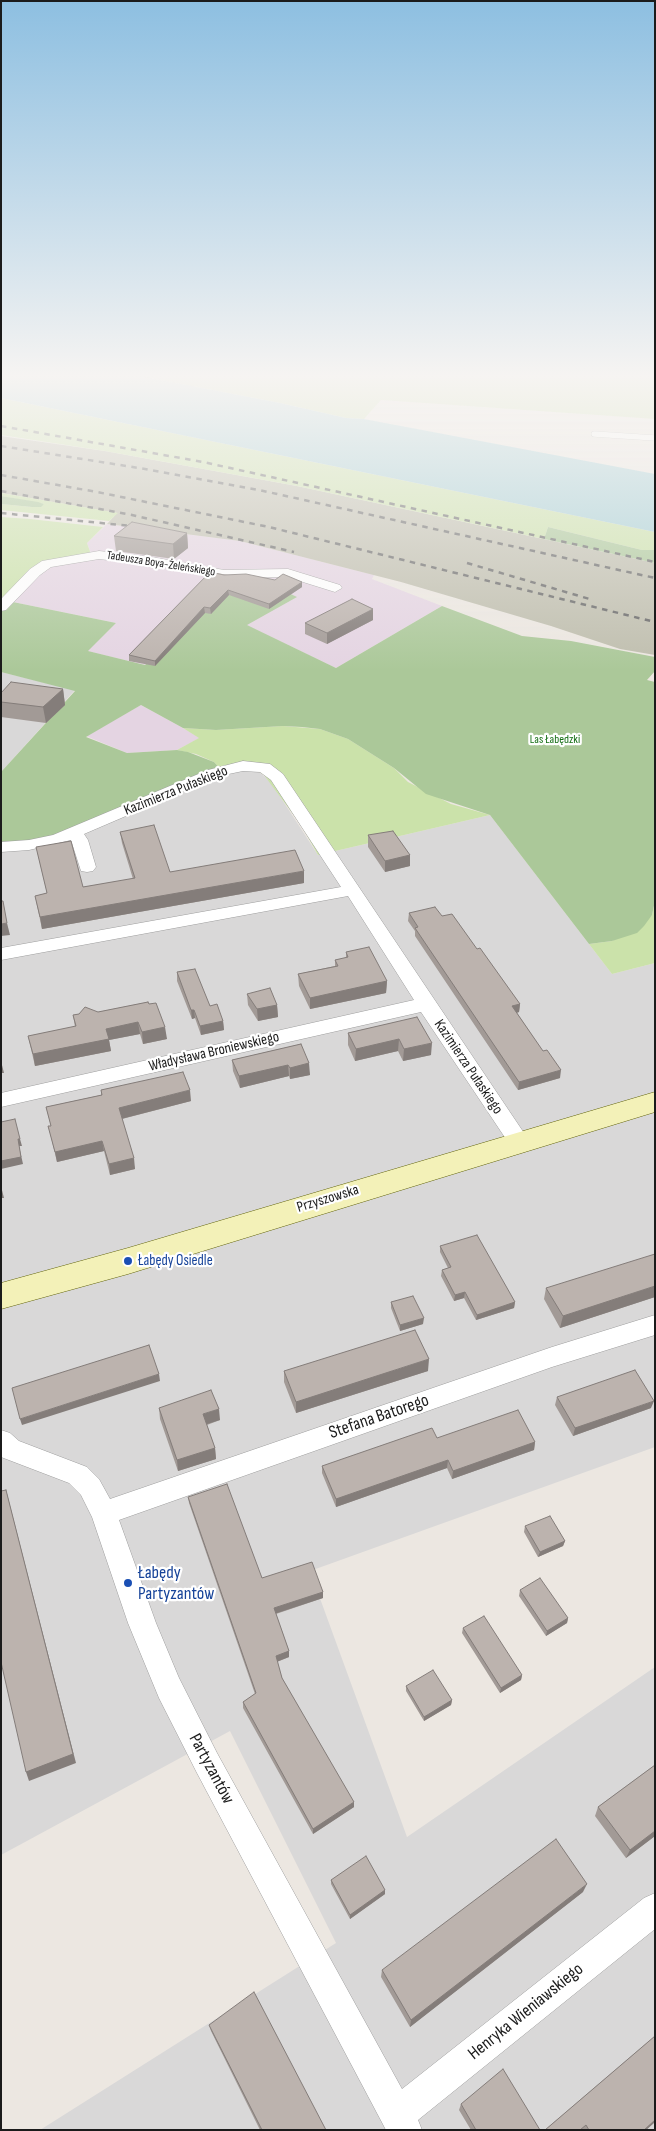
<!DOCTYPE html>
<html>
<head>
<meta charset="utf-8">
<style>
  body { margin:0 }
  #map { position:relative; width:656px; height:2131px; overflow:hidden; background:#ece7e1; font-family:"Sofia Sans Condensed",sans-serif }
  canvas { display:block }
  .frame { position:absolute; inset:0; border:2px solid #1b1b1b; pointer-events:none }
</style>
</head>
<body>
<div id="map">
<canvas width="656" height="2131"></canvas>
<div class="frame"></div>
</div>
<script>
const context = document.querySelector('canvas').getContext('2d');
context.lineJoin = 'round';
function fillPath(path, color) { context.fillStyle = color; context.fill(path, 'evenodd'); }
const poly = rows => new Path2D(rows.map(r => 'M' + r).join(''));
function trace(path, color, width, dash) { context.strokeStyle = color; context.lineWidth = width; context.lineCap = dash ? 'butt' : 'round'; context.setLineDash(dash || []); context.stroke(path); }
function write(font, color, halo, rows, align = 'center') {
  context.font = font + ' "Sofia Sans Condensed",sans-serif'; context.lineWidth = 4.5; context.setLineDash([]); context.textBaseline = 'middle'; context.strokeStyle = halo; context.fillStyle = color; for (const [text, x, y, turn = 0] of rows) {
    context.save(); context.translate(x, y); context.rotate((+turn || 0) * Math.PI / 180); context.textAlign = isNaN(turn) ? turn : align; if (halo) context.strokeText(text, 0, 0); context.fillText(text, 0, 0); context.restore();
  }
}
fillPath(poly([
  [1,672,75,690,1,772],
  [244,770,258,771,270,781,318,855,490,815,612,974,655,963,655,1447,310,1571,407,1837,655,1667,655,2130,40,2130,336,1943,230,1731,1,1855,1,852,206,779]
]), '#d9d8d8');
fillPath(poly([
  [107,524,240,541,374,575,372,579,442,606,336,668,246,625,234,585,145,665,87,651,116,623,3,600,40,566,92,556,87,543],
  [141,705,183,728,200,738,177,750,127,753,86,736]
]), '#e4d4e2');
fillPath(poly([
  [1,436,105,451,297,486,655,563,655,655,620,649,551,626,401,582,240,541,107,524,117,513,1,493]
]), '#bfbeae');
fillPath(poly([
  [124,373,655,373,655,419,381,400,364,419,346,418,280,403],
  [1,398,655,532,655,550,642,550,548,527,544,539,297,486,105,451,1,435],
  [1,493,118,513,109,521,1,510,1,504,32,507,44,504,1,496],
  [1,517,30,519,103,527,87,543,92,557,53,562,1,601],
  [283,726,320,729,348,739,394,768,408,782,451,804,490,815,318,855,301,825,264,775,258,771,249,770,224,773,214,762,196,754,177,750,199,738,183,728,216,730],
  [655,901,655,963,612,974,589,944,612,941,652,915]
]), '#cbe2aa');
fillPath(poly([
  [1,496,38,502,44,504,41,507,32,507,1,504],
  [548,527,642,550,655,550,655,563,544,539],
  [263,581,297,597,247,625,336,668,442,606,522,636,571,641,655,657,655,671,647,680,655,682,655,901,652,915,644,926,637,933,612,941,589,944,490,815,426,794,394,768,348,739,320,729,302,727,283,726,216,730,183,728,141,705,86,737,127,753,177,750,188,752,214,762,224,773,101,825,1,852,1,772,75,691,1,672,1,601,3,600,116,623,88,651,145,665,234,584]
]), '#abc899');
fillPath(poly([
  [1,373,124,373,280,403,346,418,364,419,655,474,655,532,1,398]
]), '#a5cfd6');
const lane = poly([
  [594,434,655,438]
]);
const street = poly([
  [99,551,151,557,224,570,288,569,340,585,342,588,335,592,287,577,224,578,151,565,99,559,51,567,40,575,6,610,1,611,1,599,30,569,42,561,99,551],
  [243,761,270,764,283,774,526,1136,530,1142,526,1148,519,1150,512,1148,421,1012,1,1107,1,1093,414,1000,348,896,1,960,1,948,341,887,271,780,260,772,243,771,219,776,84,834,88,840,96,867,93,871,87,872,81,871,71,840,29,850,1,852,1,842,29,840,53,835,208,770,243,761],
  [655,1315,655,1335,552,1367,119,1520,156,1623,179,1678,217,1753,402,2089,644,1898,655,1893,655,1929,418,2120,422,2130,386,2130,197,1773,159,1698,128,1623,92,1517,81,1495,69,1483,1,1457,1,1430,10,1433,19,1441,87,1467,99,1479,110,1499,552,1347,655,1315]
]);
const secondary = poly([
  [655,1092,655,1112,128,1274,1,1309,1,1283,128,1248,655,1092]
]);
trace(lane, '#9f9f9f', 6);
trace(street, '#9f9f9f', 1);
trace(secondary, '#64660e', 1);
trace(lane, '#fff', 5.5);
fillPath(street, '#fff');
fillPath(secondary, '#f3f1b8');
trace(poly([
  [1,426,203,462,655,562],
  [1,446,145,469,259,490,655,578],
  [1,475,97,492,269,527,655,622],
  [1,491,132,515,294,552],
  [1,513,141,527],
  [467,563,593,600]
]), '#696969', 2.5, [5.5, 5.5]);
fillPath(poly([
  [187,533,188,548,174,559,116,551,114,536],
  [210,572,302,587,269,609,229,595,211,614,205,613,155,666,129,661,129,655],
  [373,620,327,644,305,634,305,623],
  [63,689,65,705,46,723,1,717,1,693],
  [120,832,170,872,304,883,42,929,35,896,47,893,36,847,83,887,133,879,122,843],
  [368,835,410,855,410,866,385,872,368,847],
  [409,913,442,916,477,949,520,1004,519,1012,517,1013,560,1078,518,1090,415,936,415,931,408,921],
  [346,952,387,981,386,993,310,1009,299,986,298,974,335,966,335,960,346,958],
  [177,972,210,1006,223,1021,224,1030,201,1035,195,1018,192,1019,177,981],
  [247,994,277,1005,278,1017,258,1021,248,1005],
  [148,1002,167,1039,143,1044,140,1034,109,1040,111,1051,35,1066,28,1036,75,1027,73,1015,98,1012],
  [396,1022,431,1055,403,1061,398,1051,355,1061,348,1045,348,1033],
  [301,1044,310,1075,290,1079,289,1076,240,1088,233,1071,232,1060],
  [101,1090,191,1101,122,1119,135,1169,110,1175,104,1151,57,1162,51,1137,48,1126,51,1126,46,1107,101,1095],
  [440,1246,515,1302,514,1308,476,1320,464,1298,454,1301,441,1276,442,1270,448,1268,440,1252],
  [546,1288,655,1297,560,1328,544,1299],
  [391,1302,423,1324,400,1331,391,1308],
  [284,1371,428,1371,296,1413,284,1382],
  [557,1397,651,1408,573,1436,555,1405],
  [159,1408,220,1420,207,1425,215,1448,216,1459,178,1471,160,1419],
  [437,1438,535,1442,534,1450,452,1479,447,1468,336,1507,322,1473,322,1466],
  [188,1497,262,1578,323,1592,323,1598,276,1614,289,1651,289,1657,277,1662,282,1678,354,1807,313,1834,243,1708,243,1702,255,1694,189,1503],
  [525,1526,565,1541,563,1546,538,1557,524,1532],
  [520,1590,568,1618,567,1623,546,1636,519,1596],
  [463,1628,522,1675,521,1680,500,1693,462,1633],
  [406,1686,452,1700,451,1705,424,1721,406,1691],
  [655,1765,655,1836,626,1858,595,1816,598,1807],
  [331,1880,385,1890,385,1894,350,1919,331,1884],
  [583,1892,410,2027,381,1977,382,1970],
  [209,2025,326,2130,260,2130,211,2031],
  [655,2036,655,2122,646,2130,545,2130],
  [461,2104,540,2130,471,2130,459,2110]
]), '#a29a96');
fillPath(poly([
  [187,533,188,548,174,559,173,544],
  [302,582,302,587,269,609,269,604],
  [228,590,229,595,211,614,210,608],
  [204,607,205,613,155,666,155,661],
  [373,609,373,620,327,644,327,633],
  [63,689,65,705,46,723,43,707],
  [410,855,410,866,385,872,385,861],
  [304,871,304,883,42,929,40,917],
  [7,923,10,935,1,936,1,924],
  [387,981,386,993,310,1009,310,998],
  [520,1004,519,1012,511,1014,512,1006],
  [277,1005,278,1017,258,1021,257,1009],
  [191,1010,194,1010,195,1018,192,1019],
  [223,1021,224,1030,201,1035,200,1026],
  [138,1022,140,1034,109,1040,111,1051,35,1066,33,1054,106,1029],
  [165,1027,167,1039,143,1044,142,1032],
  [399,1039,398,1051,355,1061,356,1049],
  [432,1043,431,1055,403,1061,404,1049],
  [1,1061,4,1073,1,1073],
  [309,1063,310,1075,290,1079,290,1068],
  [288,1065,289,1076,240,1088,239,1076],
  [561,1070,560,1078,518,1090,519,1082],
  [190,1090,191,1101,121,1119,119,1108],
  [18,1139,20,1139,22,1146,19,1146,23,1164,1,1169,1,1161],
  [102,1141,104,1151,57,1162,55,1152],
  [134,1158,135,1169,110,1175,109,1164],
  [1,1186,4,1198,1,1198],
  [655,1286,655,1297,560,1328,563,1316],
  [465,1292,464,1298,454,1301,455,1295],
  [515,1302,514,1308,476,1320,477,1315],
  [424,1318,423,1324,400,1331,400,1325],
  [429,1359,428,1371,296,1413,296,1402],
  [159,1374,160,1381,22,1425,20,1419],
  [654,1401,651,1408,573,1436,575,1428],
  [219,1409,220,1420,204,1425,203,1414],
  [535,1442,534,1450,452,1479,453,1471],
  [215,1448,216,1459,178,1471,177,1460],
  [448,1460,447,1468,336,1507,336,1499],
  [6,1490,76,1763,29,1781,26,1772],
  [565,1541,563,1546,538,1557,540,1552],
  [323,1592,323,1598,274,1614,274,1608],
  [568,1618,567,1623,546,1636,547,1631],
  [289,1651,289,1657,276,1662,276,1656],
  [522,1675,521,1680,500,1693,501,1688],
  [452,1700,451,1705,424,1721,424,1717],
  [354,1802,354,1807,313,1834,313,1829],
  [655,1831,655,1836,626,1858,630,1850],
  [587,1884,583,1892,410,2027,411,2020],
  [385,1890,385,1894,350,1919,350,1915],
  [655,2120,655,2122,646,2130,644,2130]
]), '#847d7a');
const building = poly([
  [132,522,187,533,173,544,114,536,132,522],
  [210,572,224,575,246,574,275,580,283,574,302,582,269,604,228,590,210,608,204,607,155,661,129,655,210,572],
  [352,599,373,609,327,633,305,623,352,599],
  [11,682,63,689,43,707,1,702,1,693,11,682],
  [154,825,170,872,295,850,304,871,40,917,35,896,47,893,36,847,71,841,83,887,135,878,120,832,154,825],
  [393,831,410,855,385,861,368,835,393,831],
  [1,901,3,901,7,923,1,924,1,901],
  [435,907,442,916,452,914,477,949,480,948,520,1004,512,1006,543,1051,547,1050,561,1070,519,1082,415,928,418,927,409,913,435,907],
  [369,947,387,981,310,998,298,974,338,966,335,960,348,957,346,952,369,947],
  [195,969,210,1006,217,1004,223,1021,200,1026,194,1010,191,1010,177,972,195,969],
  [270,988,277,1005,257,1009,247,994,270,988],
  [148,1002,149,1004,156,1003,165,1027,142,1032,138,1022,106,1029,109,1039,33,1054,28,1036,76,1026,73,1015,79,1014,85,1007,98,1012,148,1002],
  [417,1017,432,1043,404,1049,399,1039,356,1049,348,1033,417,1017],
  [301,1044,309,1063,290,1068,288,1065,239,1076,232,1060,301,1044],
  [183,1072,190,1090,119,1108,134,1158,109,1164,102,1141,55,1152,48,1126,51,1126,46,1107,102,1095,101,1090,183,1072],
  [15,1119,20,1139,18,1139,21,1157,1,1161,1,1122,15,1119],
  [477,1235,515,1302,477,1315,465,1292,455,1295,442,1270,451,1267,440,1246,477,1235],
  [655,1254,655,1286,563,1316,546,1288,655,1254],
  [413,1296,424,1318,400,1325,391,1302,413,1296],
  [415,1330,429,1359,296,1402,284,1371,415,1330],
  [149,1345,159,1374,20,1419,12,1388,149,1345],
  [635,1370,654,1401,575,1428,557,1397,635,1370],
  [211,1390,219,1409,203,1414,215,1448,177,1460,159,1408,211,1390],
  [518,1410,535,1442,453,1471,448,1460,336,1499,322,1466,432,1428,437,1438,518,1410],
  [227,1484,262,1578,312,1562,323,1592,274,1608,289,1651,276,1656,282,1678,354,1802,313,1829,243,1702,256,1693,188,1497,227,1484],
  [6,1490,73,1754,26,1772,1,1662,1,1491,6,1490],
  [550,1516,565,1541,540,1552,525,1526,550,1516],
  [540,1578,568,1618,547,1631,520,1590,540,1578],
  [484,1616,522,1675,501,1688,463,1628,484,1616],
  [433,1670,452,1700,424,1717,406,1686,433,1670],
  [655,1765,655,1831,630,1850,598,1807,655,1765],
  [556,1839,587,1884,411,2020,382,1970,556,1839],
  [366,1856,385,1890,350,1915,331,1880,366,1856],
  [254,1992,326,2130,262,2130,209,2025,254,1992],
  [655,2036,655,2120,644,2130,589,2130,586,2125,580,2130,545,2130,655,2036],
  [503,2069,540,2130,476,2130,461,2104,503,2069]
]);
fillPath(building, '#bcb3ae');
trace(building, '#847d7a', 1);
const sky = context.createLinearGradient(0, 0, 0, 671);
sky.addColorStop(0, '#8dbfe1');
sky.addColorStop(0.56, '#f6f4f2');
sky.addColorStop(1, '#f6f4f200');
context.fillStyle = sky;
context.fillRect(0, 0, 656, 671);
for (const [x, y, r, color] of [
  [128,1261,5,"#1a4fb4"],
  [128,1583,5,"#1a4fb4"]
]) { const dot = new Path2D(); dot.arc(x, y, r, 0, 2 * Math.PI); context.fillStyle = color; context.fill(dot); trace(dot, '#fff', 2); }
write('12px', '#1b1b1b', '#fff', [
  ["Tadeusza Boya-Żeleńskiego",161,564,9]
]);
write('12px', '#146e14', '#fff', [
  ["Las Łabędzki",555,740]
]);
write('15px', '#1b1b1b', '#fff', [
  ["Kazimierza Pułaskiego",176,791,-22],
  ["Władysława Broniewskiego",214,1052,-13],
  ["Kazimierza Pułaskiego",468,1067,56],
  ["Przyszowska",328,1199,-17]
]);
write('15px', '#164399', '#fff', [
  ["Łabędy Osiedle",138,1261]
], 'left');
write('18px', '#1b1b1b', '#fff', [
  ["Stefana Batorego",379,1417,-19],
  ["Partyzantów",211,1769,62],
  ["Henryka Wieniawskiego",526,2012,-39]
]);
write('18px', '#164399', '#fff', [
  ["Łabędy",138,1573],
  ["Partyzantów",138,1594]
], 'left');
</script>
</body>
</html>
